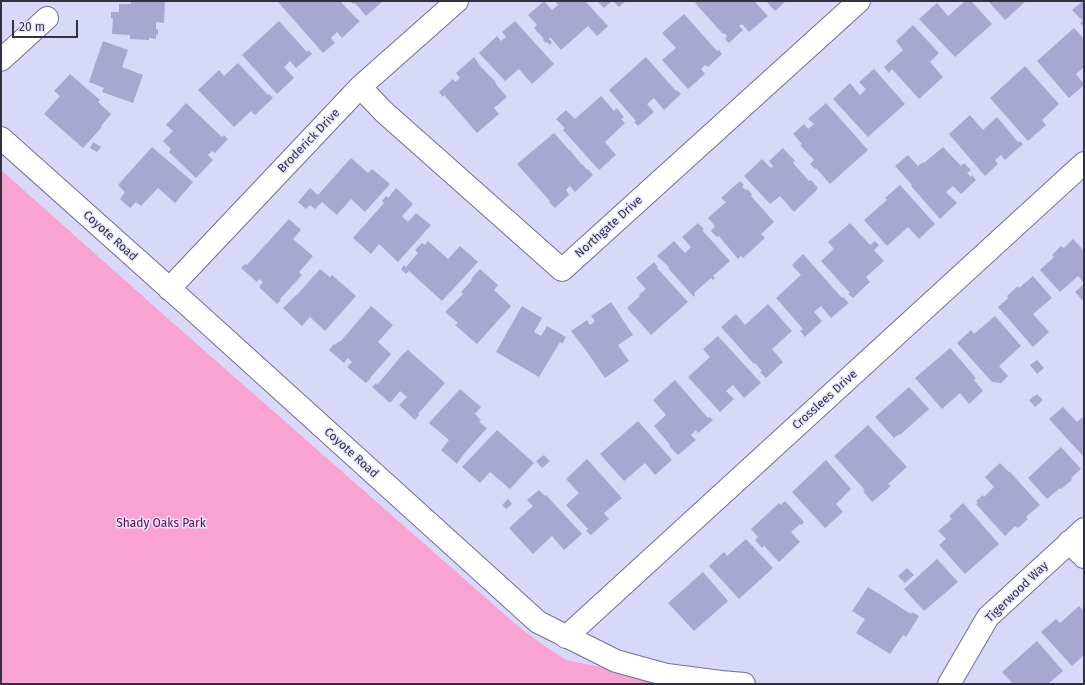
<!DOCTYPE html>
<html>
<head>
<meta charset="utf-8">
<style>
  body { margin:0 }
  #map { position:relative; width:1085px; height:685px; overflow:hidden; background:#d8d8f9; font-family:"Fira Sans",sans-serif }
  canvas { display:block }
  .frame { position:absolute; inset:0; border:2px solid #313141; pointer-events:none }
  .scale { position:absolute; left:12px; top:20px; width:66px; height:18px; box-sizing:border-box; border:2px solid #313141; border-top:0; padding-left:5px; font-size:12px; line-height:14px; white-space:nowrap; color:#313141; -webkit-text-stroke:3px #e6e6ff; paint-order:stroke }
</style>
</head>
<body>
<div id="map">
<canvas width="1085" height="685"></canvas>
<div class="frame"></div>
<div class="scale">20 m</div>
</div>
<script>
const context = document.querySelector('canvas').getContext('2d');
context.lineJoin = 'round';
function fillPath(path, color) { context.fillStyle = color; context.fill(path, 'evenodd'); }
const poly = rows => new Path2D(rows.map(r => 'M' + r).join(''));
function trace(path, color, width, dash) { context.strokeStyle = color; context.lineWidth = width; context.lineCap = dash ? 'butt' : 'round'; context.setLineDash(dash || []); context.stroke(path); }
function write(font, color, halo, rows, align = 'center') {
  context.font = font + ' "Fira Sans",sans-serif'; context.lineWidth = 3; context.setLineDash([]); context.textBaseline = 'middle'; context.strokeStyle = halo; context.fillStyle = color; for (const [text, x, y, turn = 0] of rows) {
    context.save(); context.translate(x, y); context.rotate((+turn || 0) * Math.PI / 180); context.textAlign = isNaN(turn) ? turn : align; if (halo) context.strokeText(text, 0, 0); context.fillText(text, 0, 0); context.restore();
  }
}
fillPath(poly([
  [1,170,165,316,519,627,540,643,566,660,686,684,1,684]
]), '#f9a3d2');
fillPath(poly([
  [131,1,165,1,164,23,156,22,156,29,158,29,158,35,156,34,156,39,149,38,149,40,130,39,130,35,112,34,113,18,111,18,111,12,119,12,119,4,131,4],
  [279,1,340,1,355,17,360,21,342,38,337,32,331,38,335,43,323,53,278,2],
  [350,1,383,1,366,16,355,3,353,4],
  [544,1,552,10,558,5,555,1,585,1,608,26,597,36,588,26,561,50,550,37,549,39,552,42,550,45,547,42,546,43,543,40,544,39,534,28,537,25,528,15],
  [597,1,612,1,604,8],
  [613,1,626,1,619,7],
  [698,1,754,1,768,16,749,32,742,24,739,26,743,30,729,43,725,39,727,36,724,33,723,34,695,3],
  [766,1,786,1,775,11],
  [965,1,971,1,992,24,955,57,919,19,937,3,948,16],
  [988,1,1026,1,1005,20],
  [1082,2,1084,4,1084,27,1080,23,1083,21,1072,10],
  [684,14,717,51,719,50,722,54,708,67,705,65,701,69,705,74,688,89,662,60,676,48,662,33],
  [279,21,307,52,309,50,312,54,296,68,290,61,284,67,294,78,277,94,242,55],
  [515,21,554,64,532,84,519,69,505,81,479,53,497,36,501,41,506,37,502,32],
  [913,25,939,53,930,62,943,77,919,99,892,69,889,73,884,67,903,50,896,41],
  [1074,28,1084,39,1084,69,1083,68,1076,74,1084,84,1084,85,1069,98,1037,61],
  [103,41,128,50,122,67,143,75,133,103,102,92,104,88,89,82],
  [474,57,481,67,496,82,495,83,507,97,494,108,499,114,477,133,444,95,443,97,439,92,453,79,455,82,460,78,456,73],
  [646,57,676,91,677,90,681,94,664,110,654,98,647,104,654,112,638,126,634,122,636,121,609,90],
  [238,63,268,95,269,94,273,98,255,115,251,111,234,127,198,90,219,70,224,76],
  [1025,66,1059,104,1042,120,1046,125,1028,141,990,98],
  [874,69,905,104,868,137,833,99,850,83,860,95,866,89,859,82],
  [70,74,100,100,98,102,111,114,101,126,102,127,83,148,44,114,60,96,54,91],
  [601,96,614,111,617,108,624,117,621,119,625,123,605,142,616,155,599,170,563,130,565,128,556,119,566,110,575,119],
  [186,103,222,137,224,135,228,139,215,153,212,151,208,155,213,160,196,178,169,152,171,149,163,141,173,131,166,125],
  [826,103,868,150,830,184,816,168,815,169,810,164,814,160,800,145,802,144,793,134,804,124,808,129,814,124,808,119],
  [970,115,983,130,997,117,1018,142,1020,141,1023,144,1005,160,1001,155,995,160,998,164,985,176,949,134],
  [554,133,569,150,570,150,573,154,582,165,583,165,587,170,588,169,593,175,575,192,570,186,566,190,569,195,555,208,549,202,550,201,517,164],
  [93,142,101,147,97,152,90,148],
  [152,147,193,182,175,203,158,188,141,206,136,202,130,208,120,199,125,192,118,185],
  [943,147,961,166,964,163,971,170,967,173,971,177,972,175,976,180,961,194,953,186,946,192,957,203,940,219,911,186,912,185,895,166,908,155,918,166,923,162,924,163],
  [783,148,795,161,793,163,809,181,811,180,818,188,816,189,817,190,794,212,780,196,770,204,744,176,762,159,771,168,773,166,769,161],
  [351,158,368,173,372,169,390,184,365,212,351,199,337,215,322,202,315,209,310,205,306,209,298,202,310,188,318,195],
  [740,181,744,185,742,187,746,190,747,189,752,194,751,196,774,222,761,234,765,238,743,258,741,256,738,259,719,236,717,237,711,231,715,226,708,218,726,202,721,198],
  [900,185,935,224,919,239,908,227,887,246,864,220,887,200,885,198],
  [396,188,413,204,402,216,408,222,416,213,431,225,398,262,379,244,371,254,353,238,384,203,382,201,386,196,388,198],
  [289,219,301,230,293,239,313,256,299,272,302,275,280,299,281,300,277,304,259,287,263,282,259,279,257,282,241,268,245,264,247,265],
  [698,223,704,229,702,230,730,261,713,276,715,278,713,280,711,278,694,293,695,295,694,297,668,268,669,267,657,256,674,241,685,253,691,247,682,237],
  [850,223,870,245,875,241,879,245,874,250,884,261,866,277,870,282,853,298,848,294,850,293,821,261,834,249,828,242],
  [1073,239,1084,251,1084,283,1078,276,1060,292,1040,270,1054,257,1052,255,1061,246,1064,248],
  [428,241,448,259,460,246,478,262,442,301,409,271,406,274,401,269,404,265,406,267,418,253,415,250,422,243,425,245],
  [803,254,842,298,843,297,849,303,831,318,821,306,814,312,822,321,805,337,800,331,803,329,776,298,801,275,792,265],
  [654,262,658,267,657,268,688,302,651,335,627,308,640,296,639,295,646,289,636,278],
  [320,269,330,277,332,275,356,296,325,331,310,317,302,326,283,308,296,295,297,295],
  [480,269,498,285,494,290,511,306,477,344,455,325,458,323,445,312,463,294,461,292,472,280,471,279],
  [1033,276,1052,298,1033,314,1049,332,1033,347,998,307,1008,298,1007,296,1018,286,1019,288],
  [1084,284,1084,302,1075,292],
  [611,302,633,335,618,345,629,361,605,378,587,352,571,331,587,320,590,325,595,321,591,316],
  [768,304,792,331,772,349,783,362,766,378,760,372,762,371,755,363,754,364,721,327,736,314,745,325],
  [371,306,393,325,378,342,391,354,370,378,371,378,366,383,347,367,352,362,348,358,344,363,329,350,334,344,335,345,339,341,340,342],
  [522,306,542,318,534,332,541,336,547,326,566,337,562,344,560,342,539,377,496,352],
  [995,316,1021,346,999,366,1008,376,1001,383,992,382,957,343,971,330,974,334],
  [718,336,761,383,744,398,733,385,726,391,734,399,720,412,688,377,710,357,703,349],
  [950,348,976,378,974,380,983,391,969,404,960,393,942,409,915,378],
  [408,350,445,383,418,414,419,415,415,420,399,405,407,397,400,391,390,403,372,387,376,383,377,385,403,354],
  [1037,360,1044,368,1037,374,1030,365],
  [675,380,708,418,710,417,713,420,698,433,696,430,691,435,696,440,678,455,669,446,670,445,654,426,666,415,653,400],
  [909,387,929,409,900,435,899,434,894,438,875,417],
  [460,389,481,407,475,414,481,420,479,422,487,428,463,455,457,464,441,450,449,440,429,423],
  [1037,394,1043,400,1035,407,1029,400],
  [1063,407,1077,422,1084,416,1084,457,1049,419],
  [638,421,672,460,655,475,645,463,624,481,600,454],
  [868,425,907,467,888,484,891,486,872,502,863,491,865,490,834,456],
  [497,430,534,463,510,489,490,472,480,483,462,467],
  [1061,447,1081,469,1071,478,1072,480,1061,489,1060,488,1047,499,1028,478],
  [544,455,550,461,542,468,536,461],
  [587,459,622,498,604,513,609,519,591,535,586,531,588,529,566,505,579,493,566,479],
  [826,460,851,489,836,504,843,512,825,528,792,492],
  [1000,463,1009,472,1010,472,1040,505,1026,517,1028,519,1018,528,1015,526,1005,536,976,504,978,503,976,501,983,495,984,497,994,487,985,477],
  [539,490,545,496,546,495,582,534,564,550,552,536,533,554,509,528,533,506,527,500],
  [508,499,512,504,506,509,502,505],
  [785,501,804,522,801,525,800,524,791,532,800,542,779,562,764,546,762,548,755,540,758,537,751,529,779,503,781,505],
  [963,503,999,544,965,574,939,545,946,539,938,531,952,519,949,516],
  [746,539,773,568,739,599,709,566,724,552,727,556],
  [937,559,958,582,924,611,904,589],
  [907,568,914,575,905,583,898,576],
  [703,572,728,601,694,631,668,603],
  [868,587,911,614,912,612,919,616,906,637,903,635,890,654,856,633,865,619,852,611],
  [1079,606,1084,611,1084,655,1072,666,1041,632,1056,619,1060,623],
  [1037,641,1063,671,1048,684,1013,684,1002,672]
]), '#a8a7cf');
const minor = poly([
  [1,60,47,18],
  [360,87,384,112,562,270,859,1],
  [1,138,189,306,538,622,616,661,667,675,721,682,744,684],
  [169,289,360,87,457,1],
  [1069,542,1084,557],
  [566,637,1084,163],
  [949,684,988,617,1084,529]
]);
trace(minor, '#717095', 24);
trace(minor, '#fff', 22);
write('12px', '#313141', '#e6e6ff', [
  ["Broderick Drive",309,141,-46],
  ["Northgate Drive",609,227,-42],
  ["Coyote Road",110,236,42],
  ["Crosslees Drive",825,400,-42],
  ["Coyote Road",351,453,42],
  ["Tigerwood Way",1017,592,-44]
]);
write('12px', '#6a064a', '#e6e6ff', [
  ["Shady Oaks Park",161,524]
]);
</script>
</body>
</html>
